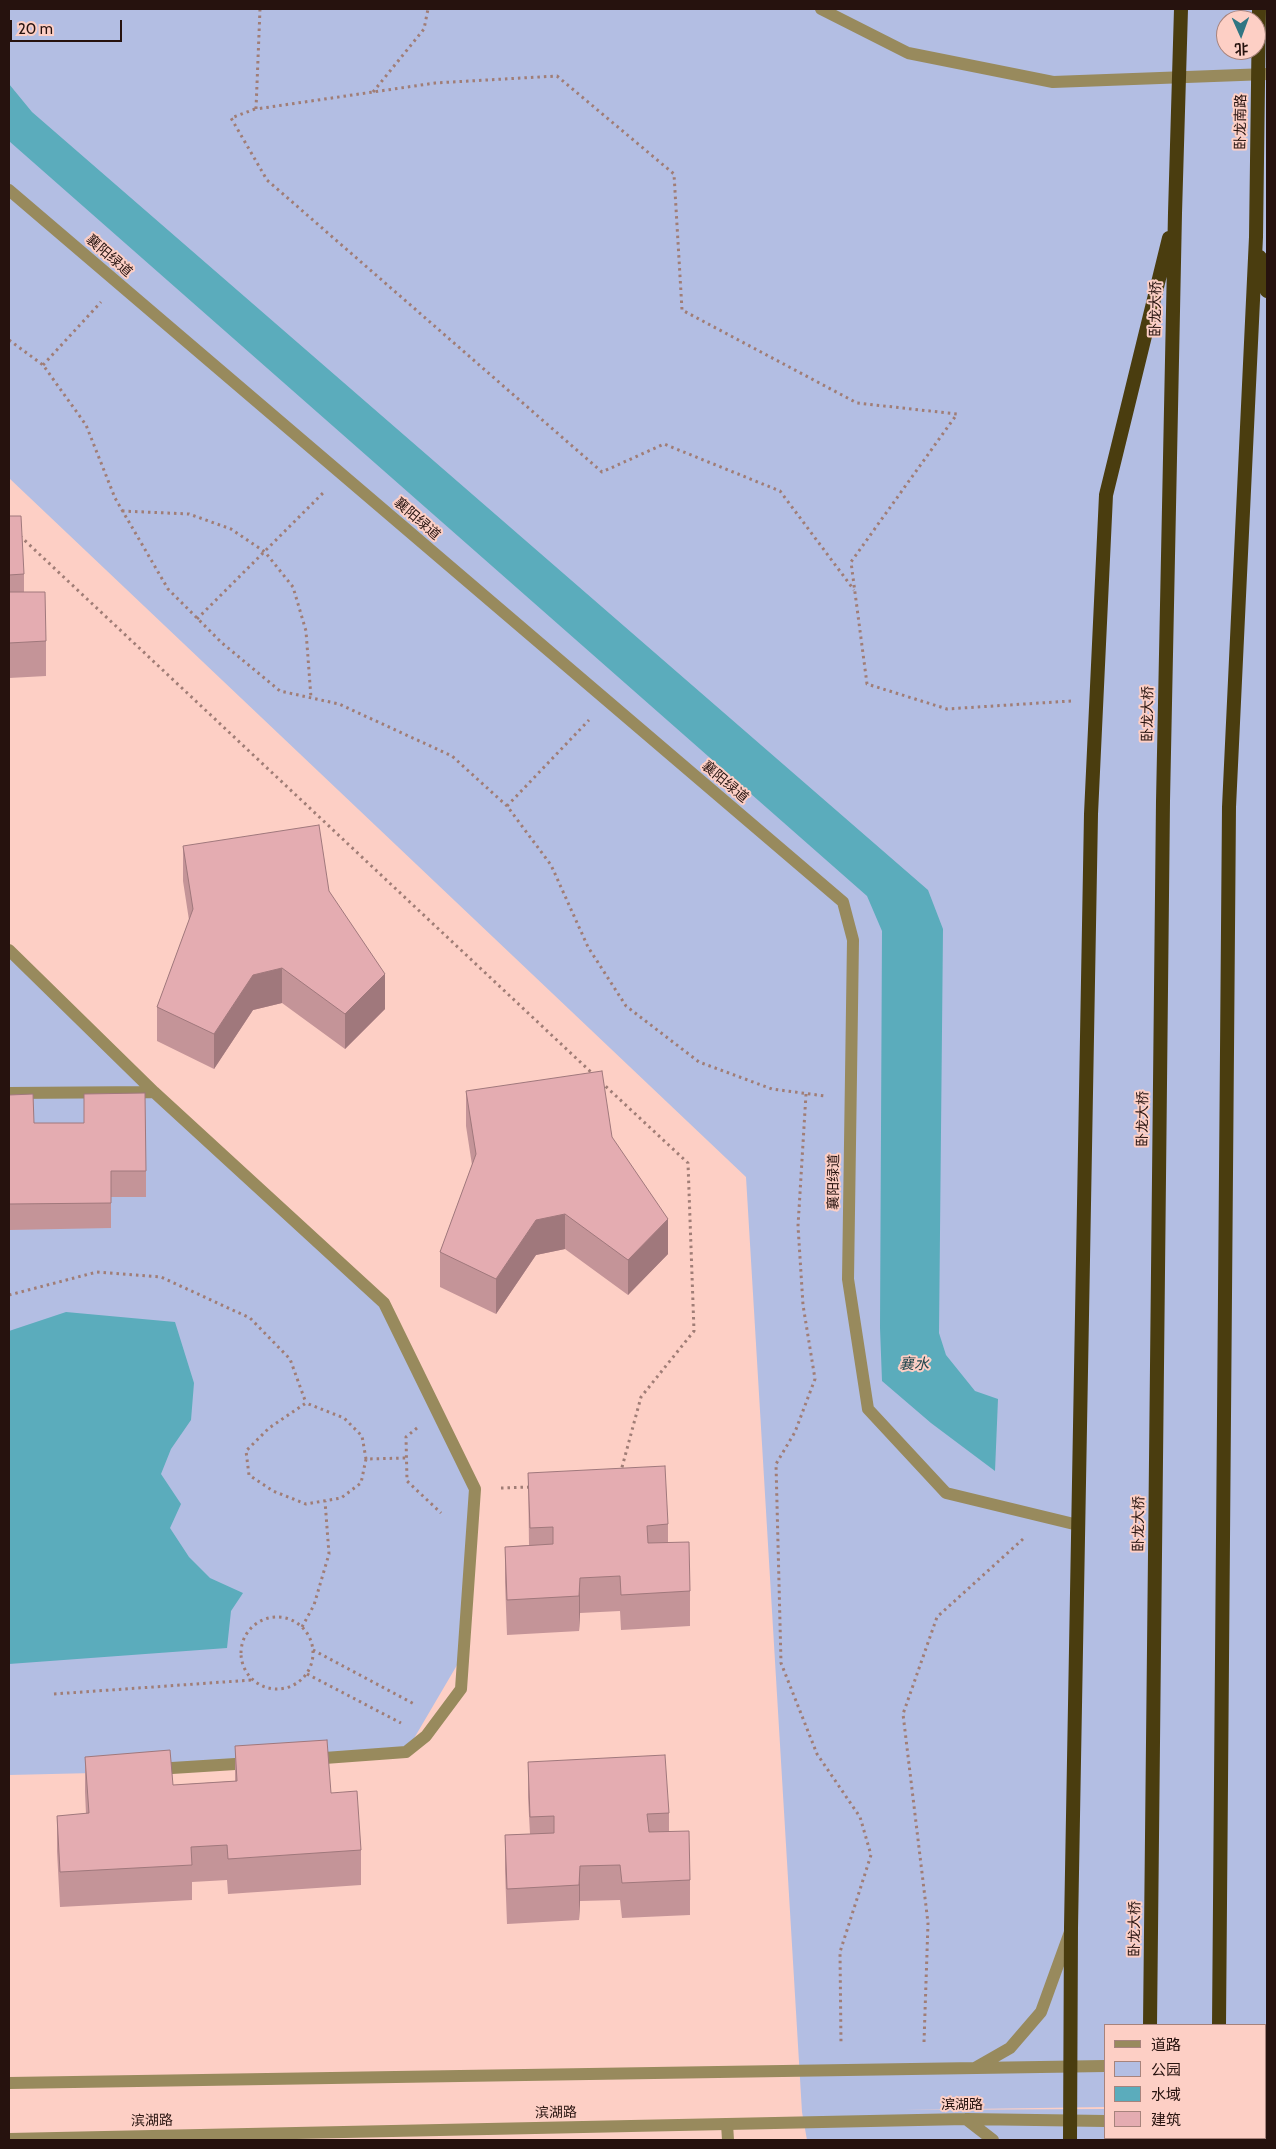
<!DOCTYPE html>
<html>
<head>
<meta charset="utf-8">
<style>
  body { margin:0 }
  #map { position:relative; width:1276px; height:2149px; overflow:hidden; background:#fdcfc5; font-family:Cabin,"Noto Sans SC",sans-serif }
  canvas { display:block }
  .frame { position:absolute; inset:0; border:10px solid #26120e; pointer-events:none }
  .legend { position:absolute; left:1104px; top:2024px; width:162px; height:115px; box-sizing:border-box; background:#fdcfc5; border:1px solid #a7837c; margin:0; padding:6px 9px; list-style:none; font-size:15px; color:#26120e }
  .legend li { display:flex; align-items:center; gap:10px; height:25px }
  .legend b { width:25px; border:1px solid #a7837c }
  .north { position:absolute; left:1216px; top:10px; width:50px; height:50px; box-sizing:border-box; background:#fdcfc5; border:1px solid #a7837c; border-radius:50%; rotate:178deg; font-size:14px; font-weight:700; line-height:20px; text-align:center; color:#26120e }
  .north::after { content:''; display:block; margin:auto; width:18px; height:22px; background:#307683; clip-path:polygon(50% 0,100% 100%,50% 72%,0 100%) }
  .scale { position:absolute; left:10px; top:20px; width:112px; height:22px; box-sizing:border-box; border:2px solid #26120e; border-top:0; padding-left:6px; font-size:15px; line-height:18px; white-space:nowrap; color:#26120e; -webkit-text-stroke:4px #fdcfc5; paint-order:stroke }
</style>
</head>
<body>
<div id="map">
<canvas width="1276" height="2149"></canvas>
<div class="frame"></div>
<ul class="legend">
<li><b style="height:6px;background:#988a5d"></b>道路</li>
<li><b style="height:14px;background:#b3bee3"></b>公园</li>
<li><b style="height:14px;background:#5bacbc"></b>水域</li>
<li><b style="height:14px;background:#e4acb1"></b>建筑</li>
</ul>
<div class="north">北</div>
<div class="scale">20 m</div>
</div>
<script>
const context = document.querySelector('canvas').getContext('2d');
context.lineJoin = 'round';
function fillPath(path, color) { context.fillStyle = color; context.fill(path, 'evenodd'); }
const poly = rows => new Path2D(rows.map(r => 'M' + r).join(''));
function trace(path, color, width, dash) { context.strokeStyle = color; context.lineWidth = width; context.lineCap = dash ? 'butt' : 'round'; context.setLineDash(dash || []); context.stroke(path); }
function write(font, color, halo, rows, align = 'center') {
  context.font = font + ' Cabin,"Noto Sans SC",sans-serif'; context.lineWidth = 4; context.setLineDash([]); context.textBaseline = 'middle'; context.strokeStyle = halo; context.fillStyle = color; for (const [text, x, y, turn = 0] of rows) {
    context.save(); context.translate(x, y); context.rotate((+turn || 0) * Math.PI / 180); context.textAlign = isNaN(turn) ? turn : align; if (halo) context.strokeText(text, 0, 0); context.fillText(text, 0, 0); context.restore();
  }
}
fillPath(poly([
  [9,9,1267,9,1267,2104,1265,2104,1265,2025,1105,2025,1105,2107,903,2110,1105,2109,1105,2138,1265,2138,1265,2105,1267,2105,1267,2140,807,2140,802,2112,746,1177,9,478],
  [1226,20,1256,20,1256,50,1226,50],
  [9,950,384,1303,475,1489,460,1660,406,1752,94,1773,9,1775]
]), '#b3bee3');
fillPath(poly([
  [9,84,32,112,928,890,943,929,939,1333,946,1355,975,1391,998,1399,995,1471,931,1423,882,1381,880,1328,882,931,867,896,9,141],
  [66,1312,175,1322,194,1383,191,1420,171,1449,161,1474,181,1504,170,1528,189,1557,210,1578,243,1593,231,1611,227,1648,9,1664,9,1331]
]), '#5bacbc');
trace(poly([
  [260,9,256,109,435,83,557,76,674,174,682,310,857,403,957,414,851,562,867,684,947,709,1071,701],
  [373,92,424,29,428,9],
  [255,109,231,118,267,180,602,472,664,444,780,491,854,590],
  [9,340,43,365,86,425,115,498,168,589,222,643,280,691,339,704,452,756,507,806,551,865,588,947,626,1006,699,1062,772,1089,825,1096],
  [43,365,101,302],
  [122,511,189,514,231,529,265,552,293,587,306,631,311,698],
  [20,536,593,1074],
  [197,619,324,492],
  [507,806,589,720],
  [601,1082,688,1163,694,1331,641,1397,621,1471],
  [806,1094,798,1226,803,1305,815,1379,795,1432,776,1464,781,1663,817,1754,860,1817,871,1855,840,1952,841,2044],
  [9,1295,97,1272,161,1277,250,1318,290,1359,306,1403],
  [417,1428,406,1437,407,1481,441,1513],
  [366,1459,361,1483,341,1498,306,1504,273,1491,249,1475,246,1451,269,1428,306,1403,344,1418,362,1436,366,1459,407,1458],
  [501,1488,532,1487],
  '241 1653a36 36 0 1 1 72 0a36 36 0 1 1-72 0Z',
  [302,1627,314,1605,329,1554,325,1501],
  [313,1650,416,1705],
  [307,1674,401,1723],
  [54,1694,252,1680],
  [924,2042,928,1923,903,1714,937,1617,1023,1539]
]), '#a07d76', 3, [2.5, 4]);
trace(poly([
  [9,950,154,1092,384,1303,475,1489,461,1689,426,1736,406,1752,311,1759],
  [9,1093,154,1092],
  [156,1769,251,1763]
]), '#988a5d', 12);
trace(poly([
  [821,9,908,53,1053,82,1267,74]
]), '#988a5d', 12);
trace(poly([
  [9,190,843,902,853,940,848,1279,868,1409,946,1493,1078,1525],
  [727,2124,728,2140]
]), '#988a5d', 12);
trace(poly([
  [1265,2064,1267,2064],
  [975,2068,1010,2048,1041,2012,1070,1932],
  [9,2083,1105,2066],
  [966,2119,993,2140],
  [1265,2124,1267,2124],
  [9,2139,966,2119,1105,2121]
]), '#988a5d', 12);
trace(poly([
  [1260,257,1267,291],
  [1150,2025,1163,801,1175,213,1181,9],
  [1219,2025,1229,807,1256,237,1259,9],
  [1070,2140,1071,1927,1091,814,1106,495,1169,238],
  [1149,2140,1149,2138],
  [1217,2140,1217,2138]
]), '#4a3d0f', 14);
fillPath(poly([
  [9,516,24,574,24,592,46,641,46,676,9,678],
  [183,846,329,891,385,1009,345,1049,282,1003,253,1010,214,1069,157,1041,157,1007,189,920,183,881],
  [466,1091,612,1137,668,1254,628,1295,565,1249,536,1255,496,1314,440,1287,440,1252,472,1165,466,1126],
  [84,1094,146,1171,146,1197,111,1197,111,1228,9,1230,9,1095,34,1123,84,1123],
  [528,1473,668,1524,668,1543,690,1591,690,1626,621,1630,620,1611,580,1613,579,1631,507,1635,505,1582,505,1547,529,1545],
  [235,1746,331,1793,361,1850,361,1885,228,1894,227,1880,192,1882,192,1900,60,1907,57,1851,57,1816,86,1814,85,1792,85,1757,173,1785,235,1781],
  [528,1762,669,1813,669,1832,690,1880,690,1915,622,1918,620,1900,580,1901,579,1920,507,1924,505,1870,505,1835,530,1834,528,1797]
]), '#c49498');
fillPath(poly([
  [282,968,282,1003,253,1010,214,1069,214,1034,253,975],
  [385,974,385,1009,345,1049,345,1014],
  [565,1214,565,1249,536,1255,496,1314,496,1279,536,1220],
  [668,1219,668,1254,628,1295,628,1260],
  [580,1578,580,1613,579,1631,579,1596],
  [580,1866,580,1901,579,1920,579,1885]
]), '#a0787c');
const building = poly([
  [9,516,21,516,24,574,9,575,9,516],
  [9,592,45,592,46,641,9,643,9,592],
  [319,825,329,891,385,974,345,1014,282,968,253,975,214,1034,157,1007,193,909,183,846,319,825],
  [602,1071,612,1137,668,1219,628,1260,565,1214,536,1220,496,1279,440,1252,476,1154,466,1091,602,1071],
  [145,1093,146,1171,111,1171,111,1203,9,1204,9,1095,33,1094,34,1123,84,1123,84,1094,145,1093],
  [665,1466,668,1524,647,1526,648,1543,689,1542,690,1591,621,1595,620,1576,580,1578,579,1596,507,1600,505,1547,553,1544,553,1527,530,1528,528,1473,665,1466],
  [327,1740,331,1793,357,1791,361,1850,228,1859,227,1845,191,1847,192,1865,60,1872,57,1816,89,1813,85,1757,170,1750,173,1785,237,1781,235,1746,327,1740],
  [665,1755,669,1813,647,1814,649,1832,689,1831,690,1880,622,1883,620,1865,580,1866,579,1885,507,1889,505,1835,554,1833,554,1816,530,1817,528,1762,665,1755]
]);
fillPath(building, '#e4acb1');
trace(building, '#a0787c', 1);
write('14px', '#26120e', '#fdcfc5', [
  ["卧龙南路",1241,122,-89],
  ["襄阳绿道",109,256,41],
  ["卧龙大桥",1156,309,-89],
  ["襄阳绿道",417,519,41],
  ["卧龙大桥",1148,714,-89],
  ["襄阳绿道",725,782,40],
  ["卧龙大桥",1143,1119,-89],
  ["襄阳绿道",834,1182,-89],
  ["卧龙大桥",1139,1524,-89],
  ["卧龙大桥",1135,1929,-89],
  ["滨湖路",962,2105],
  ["滨湖路",556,2113,-1],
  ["滨湖路",152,2121,-1]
]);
write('italic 15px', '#20464d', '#fdcfc5', [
  ["襄水",914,1365]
]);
</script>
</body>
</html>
